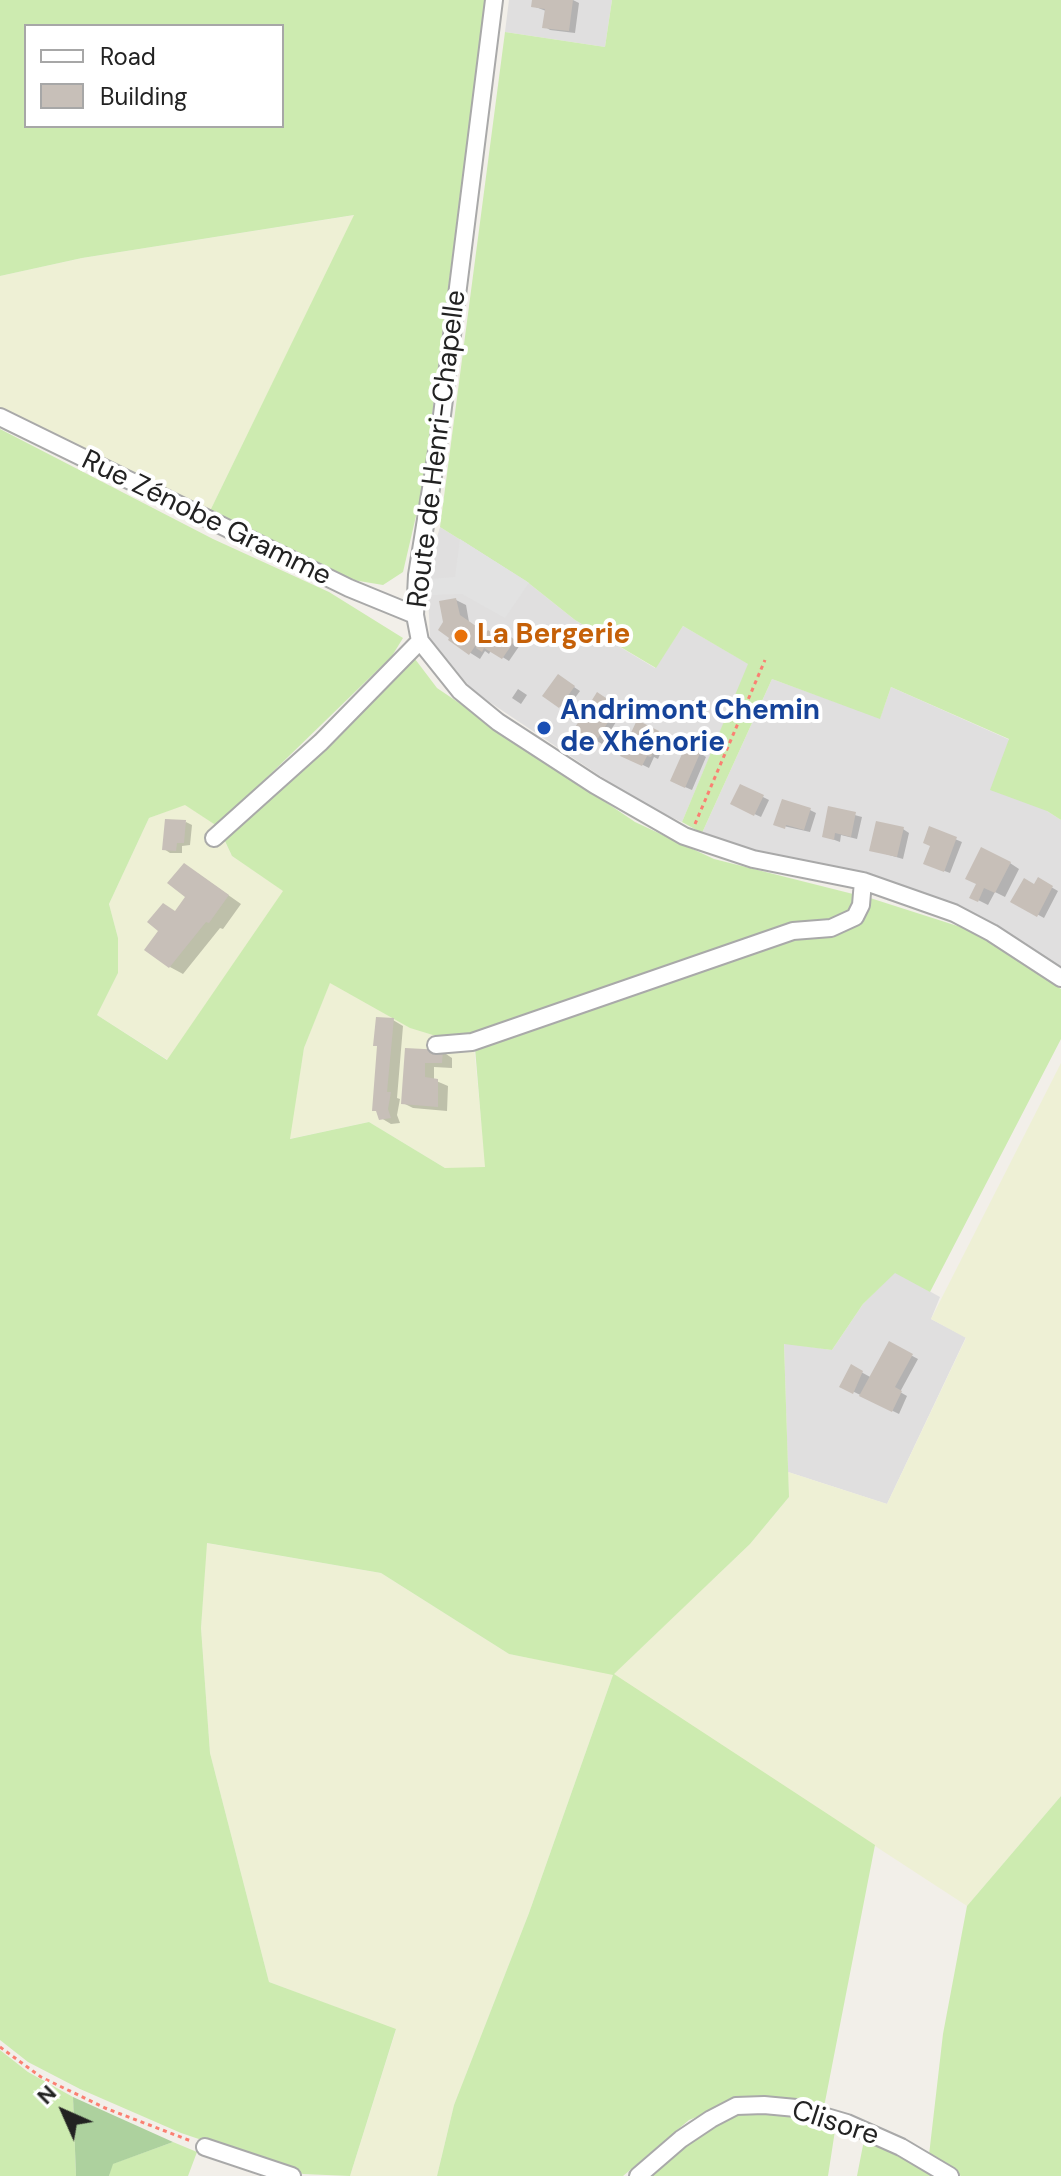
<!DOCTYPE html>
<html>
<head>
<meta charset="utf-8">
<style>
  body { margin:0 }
  #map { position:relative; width:1061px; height:2176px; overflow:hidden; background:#f2efe9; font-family:"DM Sans",sans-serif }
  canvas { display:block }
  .legend { position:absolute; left:24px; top:24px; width:260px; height:104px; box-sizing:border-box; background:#fff; border:2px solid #a7a7a7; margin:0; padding:10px 14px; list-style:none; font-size:24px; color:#222 }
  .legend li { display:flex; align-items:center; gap:16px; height:40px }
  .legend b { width:40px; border:2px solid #a7a7a7 }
  .north { position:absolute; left:24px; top:2072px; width:80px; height:80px; -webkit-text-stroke:6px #fff; paint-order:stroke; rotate:315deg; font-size:22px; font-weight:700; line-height:32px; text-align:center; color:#222 }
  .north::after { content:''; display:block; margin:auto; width:28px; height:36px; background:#222; clip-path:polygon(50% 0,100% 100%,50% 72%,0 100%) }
</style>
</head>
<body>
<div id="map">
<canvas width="1061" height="2176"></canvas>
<ul class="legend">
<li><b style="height:10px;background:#fff"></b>Road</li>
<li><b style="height:22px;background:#c7bfb8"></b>Building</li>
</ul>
<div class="north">N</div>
</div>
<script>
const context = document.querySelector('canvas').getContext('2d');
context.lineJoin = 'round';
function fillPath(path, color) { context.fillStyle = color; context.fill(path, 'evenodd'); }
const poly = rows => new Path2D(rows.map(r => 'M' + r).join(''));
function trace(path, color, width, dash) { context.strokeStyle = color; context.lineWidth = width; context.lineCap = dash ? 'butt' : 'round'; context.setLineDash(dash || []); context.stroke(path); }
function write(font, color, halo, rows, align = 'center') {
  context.font = font + ' "DM Sans",sans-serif'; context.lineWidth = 8; context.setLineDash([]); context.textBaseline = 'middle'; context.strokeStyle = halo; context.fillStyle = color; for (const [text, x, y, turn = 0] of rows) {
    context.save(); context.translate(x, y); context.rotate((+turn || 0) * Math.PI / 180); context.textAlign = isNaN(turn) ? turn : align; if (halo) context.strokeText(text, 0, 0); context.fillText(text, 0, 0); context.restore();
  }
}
fillPath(poly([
  [509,0,612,0,605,47,505,32],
  [440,527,526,581,575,620,655,668,683,626,749,664,682,822,645,806,473,691,430,638,427,571],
  [772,679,880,718,891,687,1010,740,1047,811,1061,820,1061,969,982,918,870,876,758,855,702,833],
  [895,1272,940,1297,931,1319,966,1337,887,1504,788,1472,784,1343,832,1350,863,1304]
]), '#e0dfdf');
fillPath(poly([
  [355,215,210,511,0,407,0,276,82,258],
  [185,804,217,826,232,856,284,891,168,1060,97,1015,118,973,118,938,109,904,149,818],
  [330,982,411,1028,449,1040,473,1037,486,1168,445,1168,369,1122,289,1139,304,1048],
  [1061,1063,1061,1796,967,1906,613,1675,529,1913,454,2105,437,2176,350,2176,396,2030,269,1982,210,1753,201,1628,206,1543,381,1573,509,1654,613,1674,750,1544,789,1497,788,1472,887,1504,966,1338,931,1319]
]), '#eef0d5');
fillPath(poly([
  [0,0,485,0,423,486,403,572,383,585,353,580,210,511,354,215,82,258,0,276],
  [26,26,282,26,282,126,26,126],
  [612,0,1061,0,1061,820,1047,811,990,790,1009,739,891,687,880,719,772,679,702,833,682,822,748,664,683,626,656,668,575,620,526,581,440,527,505,32,605,47],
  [0,429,213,539,329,592,403,638,392,656,217,826,185,805,149,818,109,904,118,938,118,973,97,1015,167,1060,283,891,232,856,224,839,412,655,437,688,635,822,714,859,857,895,852,911,836,921,478,1036,449,1040,410,1028,330,983,304,1048,290,1139,369,1122,445,1168,485,1167,475,1048,796,937,844,930,867,897,970,930,1061,989,1061,1039,930,1292,895,1273,863,1304,832,1350,784,1344,789,1497,750,1544,614,1674,875,1845,824,2107,788,2098,745,2098,689,2120,623,2176,437,2176,454,2105,529,1913,613,1675,509,1654,381,1573,207,1543,201,1628,210,1753,269,1982,396,2029,350,2176,303,2174,181,2133,80,2089,28,2062,0,2040],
  [1061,1796,1061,2176,961,2176,929,2155,943,2034,967,1906],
  [0,2050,28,2072,73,2097,76,2176,0,2176],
  [738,2111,777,2112,836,2124,828,2176,647,2176,677,2150],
  [865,2135,943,2176,857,2176],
  [173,2142,197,2152,188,2176,109,2176,112,2164]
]), '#cdebb0');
fillPath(poly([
  [73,2097,173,2142,113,2164,109,2176,76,2176]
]), '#add19e');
fillPath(poly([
  [460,539,529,583,505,618,462,594,430,595,430,579,455,577]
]), '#e2e2e2');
fillPath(poly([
  [534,0,573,0,579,3,575,33,550,30,544,26,546,11,533,6],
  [456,600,466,605,469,622,487,635,503,633,520,645,509,661,491,650,489,654,485,651,480,659,450,640],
  [559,677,580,691,566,710,545,696],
  [518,689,527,695,521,704,512,698],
  [598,695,623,711,602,744,577,729],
  [693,700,699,703,696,711,689,708],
  [658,732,664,736,658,748,662,750,658,759,654,757,649,768,623,755],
  [700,753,706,757,692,790,678,784],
  [741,786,769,800,761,817,739,807],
  [829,808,862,817,857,839,841,835,840,842,824,836],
  [810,810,816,813,810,832,779,825],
  [186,822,192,825,190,845,182,846,182,853,170,853,164,849],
  [903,829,909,833,903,859,872,850],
  [931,829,962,842,950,873,931,866],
  [1010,863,1019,869,1005,897,995,892,988,905,972,897],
  [197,873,241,904,223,929,220,928,183,974,170,967,176,913,188,896],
  [1039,880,1058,891,1044,918,1013,901,1035,886],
  [393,1020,403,1026,397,1098,400,1099,397,1115,400,1123,391,1124,381,1118,379,1047],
  [407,1050,443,1052,452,1058,452,1068,434,1067,434,1080,448,1086,447,1111,413,1108,403,1103],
  [890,1344,918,1359,900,1392,907,1396,899,1414,842,1386,852,1367,872,1378]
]), '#0003');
fillPath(poly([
  [532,0,573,0,569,31,542,28,545,9,531,7],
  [456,598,460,615,486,633,488,630,492,633,497,627,515,640,502,659,484,648,482,652,476,648,480,639,469,655,448,640,449,638,438,630,443,622,439,601],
  [558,674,575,686,559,708,542,696],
  [597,692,618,706,595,743,574,729],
  [653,701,664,706,657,719,647,715],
  [637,720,659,731,653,743,657,745,651,757,647,756,642,766,620,756,624,748,620,746,625,735,629,737],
  [686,745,701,751,685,788,670,781],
  [740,784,764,795,754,816,730,804],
  [782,799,811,808,804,830,786,825,785,829,773,825],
  [828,806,856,812,851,837,835,833,834,840,822,837],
  [165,819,186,820,184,843,177,843,176,851,162,850],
  [876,821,904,827,897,857,869,851],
  [929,826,957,837,944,872,923,864,930,846,923,843],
  [981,847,1011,862,995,893,984,888,978,902,969,898,976,884,965,879],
  [184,863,229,895,209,923,206,922,169,968,144,950,158,931,147,922,163,903,175,911,185,897,167,883],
  [1038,877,1053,886,1037,917,1010,902,1024,878,1034,884],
  [376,1017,394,1018,387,1092,391,1092,388,1109,391,1118,379,1120,376,1111,372,1111,377,1046,373,1046],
  [405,1048,443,1050,442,1063,425,1063,425,1077,438,1079,438,1107,401,1104],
  [889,1341,913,1354,895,1387,902,1391,892,1412,859,1396],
  [851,1364,863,1371,853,1394,839,1387]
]), '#c7bfb8');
const minor = poly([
  [494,0,439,439,417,575,415,615,420,641,460,691,498,722,595,785,684,836,753,859,863,881,954,913,992,933,1061,978],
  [0,417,349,588,415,615],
  [214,838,321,742,420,641],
  [436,1045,472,1042,793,931,831,928,855,917,861,905,863,881],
  [205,2147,292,2176],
  [638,2176,681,2139,711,2119,736,2106,764,2105,796,2108,847,2123,901,2147,950,2176]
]);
trace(minor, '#a9a9a9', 20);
trace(poly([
  [695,824,765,660],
  [0,2047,41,2077,105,2108,191,2141]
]), '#fa8072', 3, [4, 4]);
trace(minor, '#fff', 16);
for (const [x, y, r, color] of [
  [461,636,8,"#e8710a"],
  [544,728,8,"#1a4fb4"]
]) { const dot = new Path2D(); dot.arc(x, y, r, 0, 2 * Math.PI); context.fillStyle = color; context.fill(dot); trace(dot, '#fff', 3); }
write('28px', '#222', '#fff', [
  ["Route de Henri-Chapelle",438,449,-83],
  ["Rue Zénobe Gramme",206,519,26],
  ["Clisore",835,2124,18]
]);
write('bold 28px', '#c56008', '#fff', [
  ["La Bergerie",477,636]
], 'left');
write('bold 28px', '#164399', '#fff', [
  ["Andrimont Chemin",560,712],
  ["de Xhénorie",560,744]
], 'left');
</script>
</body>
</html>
